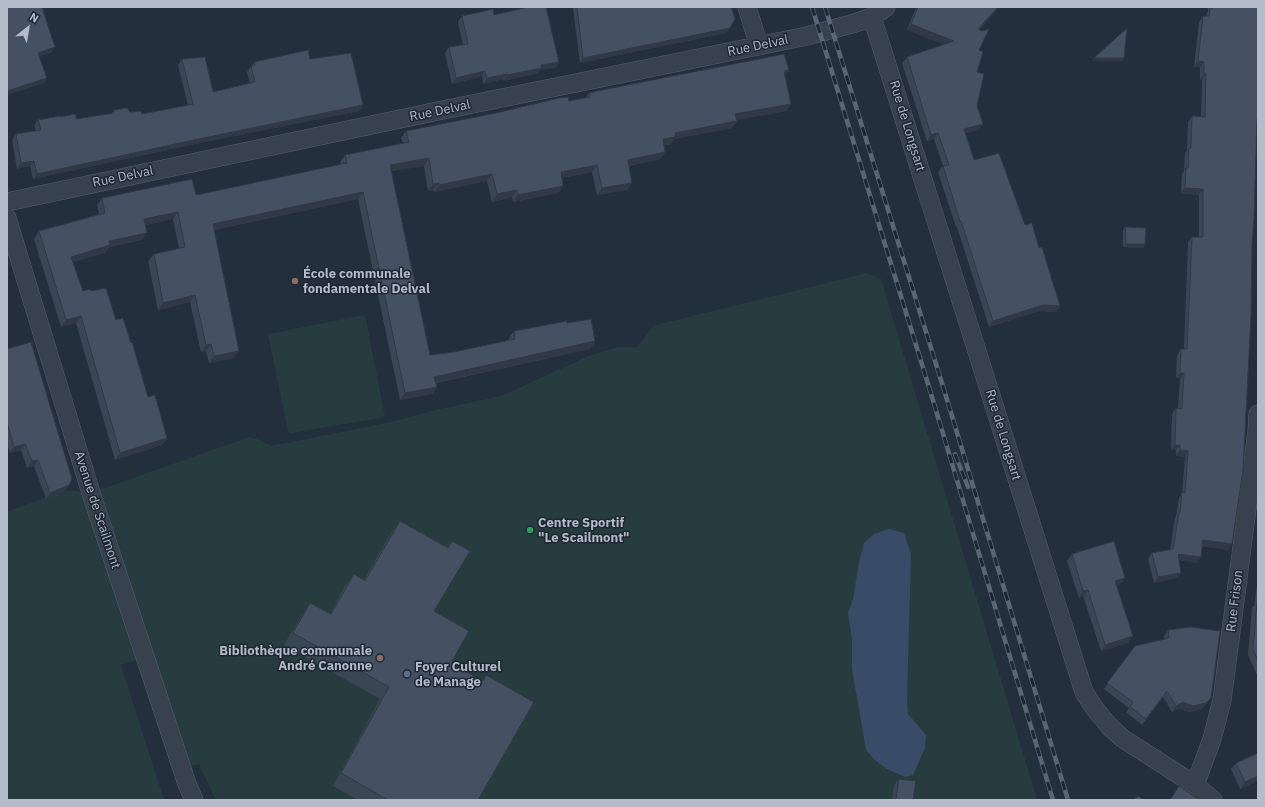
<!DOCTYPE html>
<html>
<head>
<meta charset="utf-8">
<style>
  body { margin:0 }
  #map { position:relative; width:1265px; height:807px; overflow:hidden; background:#242f3e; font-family:"IBM Plex Sans",sans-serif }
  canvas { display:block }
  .frame { position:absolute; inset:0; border:8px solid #b4bcc9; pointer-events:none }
  .north { position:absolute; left:8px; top:8px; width:40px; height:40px; -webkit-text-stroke:3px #1d2633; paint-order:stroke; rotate:31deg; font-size:11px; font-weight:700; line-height:16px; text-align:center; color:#b4bcc9 }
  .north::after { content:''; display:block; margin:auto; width:14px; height:18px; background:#b4bcc9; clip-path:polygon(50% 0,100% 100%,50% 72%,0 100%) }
</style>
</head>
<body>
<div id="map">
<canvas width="1265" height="807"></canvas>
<div class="frame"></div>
<div class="north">N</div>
</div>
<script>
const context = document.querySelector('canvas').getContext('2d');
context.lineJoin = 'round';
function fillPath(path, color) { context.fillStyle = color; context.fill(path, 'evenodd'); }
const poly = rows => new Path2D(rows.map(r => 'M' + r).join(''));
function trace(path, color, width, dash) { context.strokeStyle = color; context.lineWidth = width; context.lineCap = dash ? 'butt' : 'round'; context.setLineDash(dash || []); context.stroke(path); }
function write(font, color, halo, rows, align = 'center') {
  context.font = font + ' "IBM Plex Sans",sans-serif'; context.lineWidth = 3; context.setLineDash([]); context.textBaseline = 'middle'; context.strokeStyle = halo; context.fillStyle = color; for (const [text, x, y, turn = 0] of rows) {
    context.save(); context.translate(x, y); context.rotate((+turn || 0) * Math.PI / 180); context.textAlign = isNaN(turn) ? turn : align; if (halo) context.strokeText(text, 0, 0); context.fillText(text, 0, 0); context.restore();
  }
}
fillPath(poly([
  [866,273,881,279,1037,800,216,800,199,764,181,767,145,657,121,665,164,800,7,800,7,512,65,490,91,493,249,437,257,439,271,446,387,423,440,409,501,396,591,355,618,347,638,347,653,326],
  [365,315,385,417,291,433,288,431,268,334]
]), '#263c3f');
fillPath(poly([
  [889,529,904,533,911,554,907,699,908,714,926,735,925,748,913,775,905,777,887,769,876,761,866,750,852,669,852,640,848,613,853,599,859,562,864,543,874,534]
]), '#394c67');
const minor = poly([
  [747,7,759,46],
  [872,17,1084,692,1095,709,1109,726,1122,738,1195,785,1213,800],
  [7,202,438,111,807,36,855,23,872,17,886,7],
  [7,218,91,493,187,784,194,800],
  [1195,785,1212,739,1222,700,1257,432,1258,414]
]);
trace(minor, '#565f6c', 19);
trace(minor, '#38414e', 18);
const rail = poly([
  [812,7,932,397,1053,800],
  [825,7,945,393,1068,800],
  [955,454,968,487]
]);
trace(rail, '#5a6575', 4.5);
trace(rail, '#1d2633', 3, [9]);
fillPath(poly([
  [574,7,731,7,730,28,726,33,580,63,573,9],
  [917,7,999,7,979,30,979,50,977,72,977,106,983,124,978,130,965,133,974,160,1025,225,1039,248,1060,306,1056,312,1039,311,989,327,957,227,956,227,938,172,943,166,934,139,927,141,902,63,907,57,944,44,907,30,915,10],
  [1208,7,1258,7,1258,123,1257,124,1228,550,1202,546,1197,563,1179,560,1181,573,1177,578,1154,583,1148,559,1152,553,1170,550,1175,518,1176,516,1179,498,1182,494,1185,457,1176,456,1176,450,1171,450,1172,414,1176,408,1178,408,1180,378,1176,378,1177,355,1181,349,1184,349,1188,242,1192,237,1199,237,1199,195,1181,193,1182,174,1184,171,1185,153,1187,151,1188,122,1192,116,1201,117,1202,80,1200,80,1200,67,1194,67,1199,22,1203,16,1206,16,1206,15,1208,11],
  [494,15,559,62,555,68,540,70,538,73,504,81,503,79,483,84,482,76,452,84,445,53,449,47,463,45,458,22,462,16],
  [182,59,213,92,250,83,247,72,254,62,310,59,363,105,359,111,190,145,33,179,30,166,17,169,12,140,16,134,36,131,34,125,38,120,60,117,76,119,112,113,114,110,130,112,142,114,188,105,178,65],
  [785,75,791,104,786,111,737,120,732,128,674,139,670,145,664,145,665,152,660,159,629,166,627,190,597,195,592,172,562,178,563,186,558,193,513,202,512,197,492,202,487,181,434,192,433,190,428,191,424,166,391,171,430,355,454,352,509,340,509,338,514,331,567,323,595,341,590,349,436,383,437,387,432,394,400,400,358,199,214,230,234,358,209,363,206,351,201,352,190,302,158,310,148,261,154,254,179,249,173,219,146,225,142,240,109,247,105,253,72,262,83,291,91,291,116,320,148,397,167,438,162,445,115,460,76,323,61,327,34,239,39,231,99,214,97,205,102,198,196,195,341,165,340,162,345,155,403,143,401,138,406,131,586,98,589,93],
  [1125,227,1145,244,1143,248,1123,247,1123,230],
  [7,349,69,485,65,491,46,499,34,466,27,468,21,450,10,453,7,443],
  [400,521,447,548,452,541,434,611,451,663,482,681,486,675,478,800,358,800,333,786,380,699,284,645,302,615,310,603,330,614,345,586,354,574,364,580,391,533],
  [1072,554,1120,585,1117,586,1133,636,1128,643,1101,651,1083,596,1079,598,1067,561],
  [1258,580,1258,677,1248,655,1252,608,1254,606],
  [1168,630,1207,703,1202,709,1189,712,1179,708,1172,712,1163,697,1142,725,1126,712,1129,708,1104,689,1135,646,1164,639,1164,636],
  [1236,763,1258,781,1240,789,1231,769],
  [899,779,913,800,892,800,894,785]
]), '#3b4654');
fillPath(poly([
  [998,7,999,7,998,9,973,35,978,29],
  [911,24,954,41,950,47,907,30],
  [730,28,726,33,580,63,583,58],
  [55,47,51,53,34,58,38,53],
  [1094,58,1124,58,1122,62,1092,61],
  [1198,61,1204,62,1200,67,1194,67],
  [559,62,555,68,540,70,538,73,504,81,507,75,541,65],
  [789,70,784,77,784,71],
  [485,71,482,76,452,84,456,78],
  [507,74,503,79,483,84,487,78],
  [1204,74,1206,74,1202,80,1200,80],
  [47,78,44,83,7,95,7,91],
  [791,104,786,111,730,121,735,114],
  [363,105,359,111,190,145,33,179,37,174,194,140],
  [737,121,732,128,674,139,670,145,658,146,663,139,675,133],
  [983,124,978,130,959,135,964,129],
  [938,133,934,139,927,141,931,135],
  [665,152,660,159,623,167,628,160],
  [429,158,424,166,385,172,390,165],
  [34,161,30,166,17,169,21,163],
  [597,165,592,172,556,179,561,172],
  [492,174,487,181,434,192,439,185],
  [439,183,433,190,428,191,433,184],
  [632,183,627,190,597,195,602,188],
  [563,186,558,193,513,202,518,195],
  [1185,188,1203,189,1199,195,1181,193],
  [517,190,512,197,492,202,497,194],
  [363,192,358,199,208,231,213,224],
  [178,212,173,219,139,226,144,219],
  [147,233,142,240,109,247,105,253,65,264,71,257,109,241],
  [1126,244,1145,244,1143,248,1123,247],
  [195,295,190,302,158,310,163,303],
  [1043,305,1060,306,1056,312,1039,311,989,327,993,321],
  [81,316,76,323,61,327,66,320],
  [595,341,590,349,429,384,434,377],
  [211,344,206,351,201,352,206,345],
  [239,351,234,358,209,363,214,356],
  [1180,373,1184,373,1180,378,1176,378],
  [437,387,432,394,400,400,405,393],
  [167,438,162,445,115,460,120,453],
  [25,444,21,450,10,453,14,447],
  [1175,445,1180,445,1176,450,1171,450],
  [1180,450,1188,451,1185,457,1176,456],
  [38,460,34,466,27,468,32,461],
  [69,485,65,491,46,499,50,493],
  [1203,540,1232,544,1228,550,1199,546],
  [1178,554,1201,557,1197,563,1174,559],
  [1181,573,1177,578,1154,583,1158,577],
  [1125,578,1120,585,1111,588,1115,581],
  [1088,590,1083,596,1079,598,1083,591],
  [1133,636,1128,643,1101,651,1105,645],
  [1211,698,1202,709,1189,712,1179,708,1172,712,1176,706,1183,702],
  [1258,776,1258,781,1240,789,1245,782]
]), '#303945');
const building = poly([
  [7,7,42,7,55,47,38,53,47,78,7,91,7,7],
  [528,7,546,7,559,62,541,65,542,68,507,75,507,74,487,78,485,71,456,78,449,47,468,44,462,16,493,9,494,15,528,7],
  [577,7,731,7,735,19,730,28,583,58,577,7],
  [918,7,998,7,978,29,982,31,989,29,979,50,983,52,977,72,984,74,977,106,983,124,964,129,974,160,999,153,1025,225,1032,223,1039,248,1042,247,1060,306,1043,305,993,321,961,221,960,221,943,166,949,165,938,133,931,135,907,57,954,41,911,24,918,7],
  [1212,7,1258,7,1258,119,1257,119,1254,217,1252,245,1251,316,1243,470,1232,544,1203,540,1201,557,1178,554,1181,573,1158,577,1152,553,1173,549,1179,513,1180,513,1182,492,1185,493,1188,451,1180,450,1180,445,1175,445,1176,408,1182,409,1184,373,1180,373,1181,349,1187,349,1192,237,1203,237,1203,189,1185,188,1186,168,1188,168,1189,148,1191,148,1192,116,1205,117,1206,74,1204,74,1204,62,1198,61,1203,16,1209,16,1210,9,1212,9,1212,7],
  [1127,28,1124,58,1094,58,1127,28],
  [308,50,310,59,351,53,363,105,194,140,37,174,34,161,21,163,16,134,41,130,38,120,60,116,60,117,76,114,76,119,114,113,114,110,127,108,130,112,141,111,142,114,193,104,182,59,205,57,213,92,255,82,251,66,255,65,254,62,308,50],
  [784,54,789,70,784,71,791,104,735,114,737,121,675,133,675,137,663,139,665,152,628,160,632,183,602,188,597,165,561,172,563,186,518,195,517,190,497,194,492,174,439,185,439,183,433,184,429,158,390,165,430,355,454,352,515,339,514,331,567,321,567,323,591,319,595,341,434,377,437,387,405,393,363,192,213,224,239,351,214,356,211,344,206,345,195,295,163,303,154,254,185,247,178,212,144,219,147,233,109,241,110,245,71,257,83,291,90,289,91,291,106,288,116,320,123,318,131,343,132,342,148,397,155,395,167,438,120,453,81,316,66,320,39,231,105,213,102,198,192,179,196,195,347,163,345,155,409,142,406,131,496,113,559,98,568,97,569,101,590,97,589,93,597,91,784,54],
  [1125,227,1146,228,1145,244,1126,244,1125,227],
  [31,342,72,479,69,485,50,493,38,460,32,461,25,444,14,447,7,422,7,349,31,342],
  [400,521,448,548,452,541,470,551,434,611,469,631,451,663,483,681,486,675,534,702,478,800,388,800,341,773,389,687,293,633,310,603,331,614,354,574,365,581,400,521],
  [1114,541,1125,578,1115,581,1133,636,1105,645,1088,590,1083,591,1072,554,1114,541],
  [1257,602,1258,602,1258,661,1253,649,1257,602],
  [1191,627,1220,631,1211,698,1206,703,1193,706,1183,702,1176,706,1167,691,1146,719,1130,707,1133,702,1107,683,1135,646,1169,638,1168,630,1191,627],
  [1258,753,1258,776,1245,782,1236,763,1258,753],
  [899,779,916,781,913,800,901,800,896,799,899,779],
  [1179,786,1199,800,1170,800,1179,786],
  [1138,796,1144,800,1133,800,1138,796]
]);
fillPath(building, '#455162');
trace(building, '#303945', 1);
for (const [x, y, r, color] of [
  [295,281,4,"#8d6e63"],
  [530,530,4,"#2e9e5b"],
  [380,658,4,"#8d6e63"],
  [407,674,4,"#5c6f8a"]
]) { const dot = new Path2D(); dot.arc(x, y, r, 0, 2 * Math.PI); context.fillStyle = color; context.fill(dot); trace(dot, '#1d2633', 1.5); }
write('13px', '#b4bcc9', '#1d2633', [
  ["Rue Delval",758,46,-12],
  ["Rue Delval",440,111,-12],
  ["Rue de Longsart",907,126,73],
  ["Rue Delval",123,177,-12],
  ["Rue de Longsart",1003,435,73],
  ["Avenue de Scailmont",97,510,72],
  ["Rue Frison",1235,601,-83]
]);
write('bold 13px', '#b4bcc9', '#1d2633', [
  ["École communale",303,274],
  ["fondamentale Delval",303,289],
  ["Centre Sportif",538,523],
  ["\"Le Scailmont\"",538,538],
  ["Bibliothèque communale",372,651,"right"],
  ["André Canonne",372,666,"right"],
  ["Foyer Culturel",415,667],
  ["de Manage",415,682]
], 'left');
</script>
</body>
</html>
